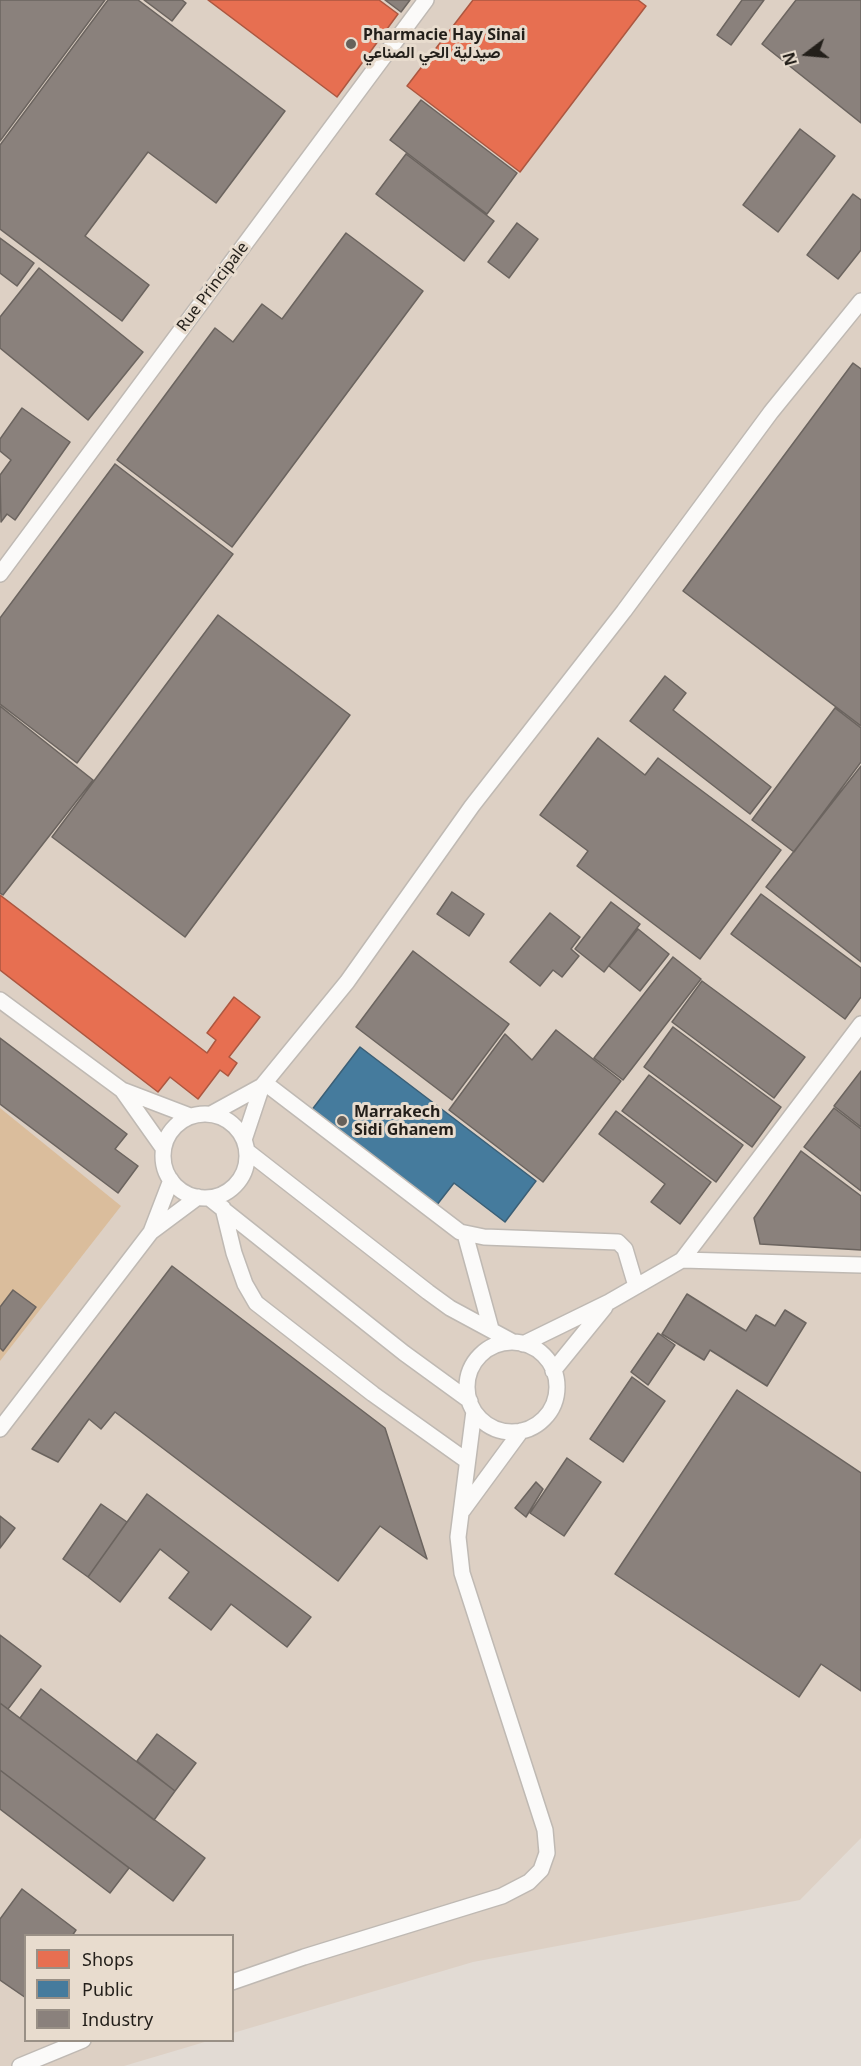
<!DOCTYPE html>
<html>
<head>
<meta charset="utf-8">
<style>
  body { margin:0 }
  #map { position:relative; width:861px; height:2066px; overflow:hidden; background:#e2dbd4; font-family:"Noto Sans",sans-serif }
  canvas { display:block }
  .legend { position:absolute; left:24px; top:1934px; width:210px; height:108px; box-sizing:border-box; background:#e8dcce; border:2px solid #999086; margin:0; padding:8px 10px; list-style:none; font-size:18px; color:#231f1a }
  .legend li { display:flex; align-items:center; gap:12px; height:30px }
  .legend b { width:30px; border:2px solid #999086 }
  .north { position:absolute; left:777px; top:24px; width:60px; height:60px; -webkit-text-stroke:4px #e8dcce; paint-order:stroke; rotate:254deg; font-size:16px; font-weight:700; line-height:24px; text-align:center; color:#231f1a }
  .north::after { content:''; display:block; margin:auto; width:21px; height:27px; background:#231f1a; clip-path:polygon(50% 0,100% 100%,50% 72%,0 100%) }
</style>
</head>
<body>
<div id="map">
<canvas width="861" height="2066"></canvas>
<ul class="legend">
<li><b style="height:16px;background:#e76f51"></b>Shops</li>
<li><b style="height:16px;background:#457b9d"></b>Public</li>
<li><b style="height:16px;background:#8a817c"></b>Industry</li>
</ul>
<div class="north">N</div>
</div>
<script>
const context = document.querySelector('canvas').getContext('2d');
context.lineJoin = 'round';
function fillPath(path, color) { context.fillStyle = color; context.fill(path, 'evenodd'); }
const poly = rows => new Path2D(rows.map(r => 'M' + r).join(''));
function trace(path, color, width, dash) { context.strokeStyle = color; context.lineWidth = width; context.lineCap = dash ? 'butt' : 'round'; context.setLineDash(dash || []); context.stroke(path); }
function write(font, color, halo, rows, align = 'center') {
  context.font = font + ' "Noto Sans",Vazirmatn,sans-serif'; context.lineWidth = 6; context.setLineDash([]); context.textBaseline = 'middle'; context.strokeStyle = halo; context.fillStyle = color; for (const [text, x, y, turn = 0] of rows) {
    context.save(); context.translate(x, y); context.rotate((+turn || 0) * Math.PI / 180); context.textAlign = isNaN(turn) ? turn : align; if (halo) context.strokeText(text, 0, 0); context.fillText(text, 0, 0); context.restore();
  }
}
fillPath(poly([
  [0,0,861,0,861,1838,800,1900,473,1962,233,2033,232,1936,26,1936,26,2040,208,2041,124,2066,0,2066]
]), '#ddd0c4');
fillPath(poly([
  [0,1108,121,1206,0,1361]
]), '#dabd9c');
const shops = poly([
  [208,0,379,0,398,14,337,97,208,0],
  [473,0,638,0,646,6,520,172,407,86,473,0],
  [0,895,207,1053,216,1040,207,1033,234,997,260,1017,229,1057,237,1063,228,1076,220,1070,198,1099,170,1077,158,1092,0,970,0,895]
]);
fillPath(shops, '#e76f51');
trace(shops, '#ac5740', 1.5);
const public = poly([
  [360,1047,536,1181,505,1222,454,1183,436,1206,311,1111,360,1047]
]);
fillPath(public, '#457b9d');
trace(public, '#3b5f76', 1.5);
const industry = poly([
  [0,0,105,0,0,141,0,0],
  [108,0,138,0,285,111,216,203,148,152,85,236,149,285,122,321,0,229,0,145,108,0],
  [144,0,182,0,186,3,172,21,144,0],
  [385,0,410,0,401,12,385,0],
  [742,0,764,0,731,45,717,35,742,0],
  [796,0,861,0,861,123,762,44,796,0],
  [421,100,517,173,487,214,390,140,421,100],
  [800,129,835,156,778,232,743,205,800,129],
  [406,154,494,221,464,261,376,194,406,154],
  [853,194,861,200,861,250,838,279,807,255,853,194],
  [517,223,538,239,509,278,488,262,517,223],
  [346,233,423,291,232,547,117,460,215,328,233,342,262,304,282,319,346,233],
  [0,238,34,263,17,286,0,273,0,238],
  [39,268,143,352,88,420,0,348,0,317,39,268],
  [853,363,861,369,861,726,683,591,853,363],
  [22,408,70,442,15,520,7,514,1,522,0,475,11,460,0,451,0,439,22,408],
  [115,464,233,554,77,763,0,704,0,618,115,464],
  [218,615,350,715,185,937,52,837,218,615],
  [665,676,686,693,673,710,771,787,750,814,630,721,665,676],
  [0,706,93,780,3,895,0,893,0,706],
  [835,708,861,728,861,762,794,852,752,820,835,708],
  [598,738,645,775,658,758,781,850,700,959,577,866,588,851,540,815,598,738],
  [861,766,861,962,766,887,861,766],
  [452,892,484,914,469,936,437,914,452,892],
  [761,894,861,968,861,997,845,1019,731,934,761,894],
  [611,902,640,924,604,972,575,949,611,902],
  [550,913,580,937,571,949,579,956,562,977,553,970,540,986,510,962,550,913],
  [638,929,669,954,640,991,609,966,638,929],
  [413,951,509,1024,452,1100,356,1027,413,951],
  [673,957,701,979,623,1080,594,1058,673,957],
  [702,981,805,1057,774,1098,672,1022,702,981],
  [673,1027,781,1107,752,1147,644,1067,673,1027],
  [556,1030,621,1081,543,1182,449,1110,505,1034,532,1060,556,1030],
  [0,1038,127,1134,115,1149,138,1166,118,1193,0,1104,0,1038],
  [861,1071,861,1127,834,1106,861,1071],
  [649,1075,743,1145,716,1182,622,1111,649,1075],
  [834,1108,861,1129,861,1191,804,1147,834,1108],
  [616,1111,711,1182,680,1224,651,1202,665,1184,599,1134,616,1111],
  [801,1151,861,1196,861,1250,760,1244,754,1218,801,1151],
  [172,1266,385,1428,427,1559,380,1526,338,1581,115,1412,101,1429,89,1419,58,1462,32,1449,172,1266],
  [13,1290,36,1307,3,1351,0,1348,0,1307,13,1290],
  [687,1294,746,1331,756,1315,775,1326,785,1310,806,1323,767,1386,710,1350,704,1360,662,1334,687,1294],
  [658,1333,675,1345,648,1385,631,1372,658,1333],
  [632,1377,665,1401,623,1462,590,1439,632,1377],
  [737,1390,861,1473,861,1691,821,1664,799,1697,615,1574,737,1390],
  [567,1458,601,1482,564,1536,530,1513,567,1458],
  [536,1482,543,1489,526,1517,515,1508,536,1482],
  [147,1494,311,1617,287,1647,231,1604,211,1630,169,1598,189,1572,160,1549,120,1602,88,1577,147,1494],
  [101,1504,127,1522,88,1577,63,1559,101,1504],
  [0,1516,15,1528,0,1548,0,1516],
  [0,1635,41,1666,8,1709,0,1703,0,1635],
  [41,1689,175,1791,154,1820,20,1718,41,1689],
  [0,1703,205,1858,173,1901,0,1770,0,1703],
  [157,1734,196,1763,175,1791,137,1761,157,1734],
  [0,1770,129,1868,110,1893,0,1809,0,1770],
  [22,1889,76,1930,72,1936,26,1936,26,1998,0,1980,0,1919,22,1889]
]);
fillPath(industry, '#8a817c');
trace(industry, '#6b645f', 1.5);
const minor = poly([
  [0,574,426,0],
  [0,1000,122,1090,190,1116],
  [265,1083,460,1232,484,1237,618,1242,625,1249,636,1286],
  [122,1090,163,1148],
  '163 1156a42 42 0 1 1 84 0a42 42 0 1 1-84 0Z',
  [211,1114,262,1086,347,982,472,806,624,611,771,412,861,301],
  [244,1140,262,1086],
  [247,1151,428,1292,450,1308,513,1342],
  [209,1198,404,1353,470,1401],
  [223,1208,234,1253,245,1284,256,1303,373,1394,467,1461],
  [151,1232,198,1197],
  [465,1234,491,1329],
  [682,1260,861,1265],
  '467 1387a45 45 0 1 1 90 0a45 45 0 1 1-90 0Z',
  [523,1344,609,1302,682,1260,861,1024],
  [553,1371,605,1307],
  [0,1429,151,1232,171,1180],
  [463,1510,521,1431],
  [232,1982,304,1957,502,1896,529,1882,541,1870,547,1853,545,1830,462,1573,458,1537,474,1411],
  [20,2066,83,2040]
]);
trace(minor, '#bfb9b3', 18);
trace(minor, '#fbfaf9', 15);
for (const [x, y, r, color] of [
  [351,44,6,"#66615b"],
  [342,1121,6,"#66615b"]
]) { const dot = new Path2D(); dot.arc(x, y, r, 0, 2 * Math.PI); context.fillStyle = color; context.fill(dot); trace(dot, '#e8dcce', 2); }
write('bold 16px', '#231f1a', '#e8dcce', [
  ["Pharmacie Hay Sinai",363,35],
  ["صيدلية الحي الصناعي",363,53],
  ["Marrakech",354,1112],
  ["Sidi Ghanem",354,1130]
], 'left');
write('16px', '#231f1a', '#e8dcce', [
  ["Rue Principale",213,287,-53]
]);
</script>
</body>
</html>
